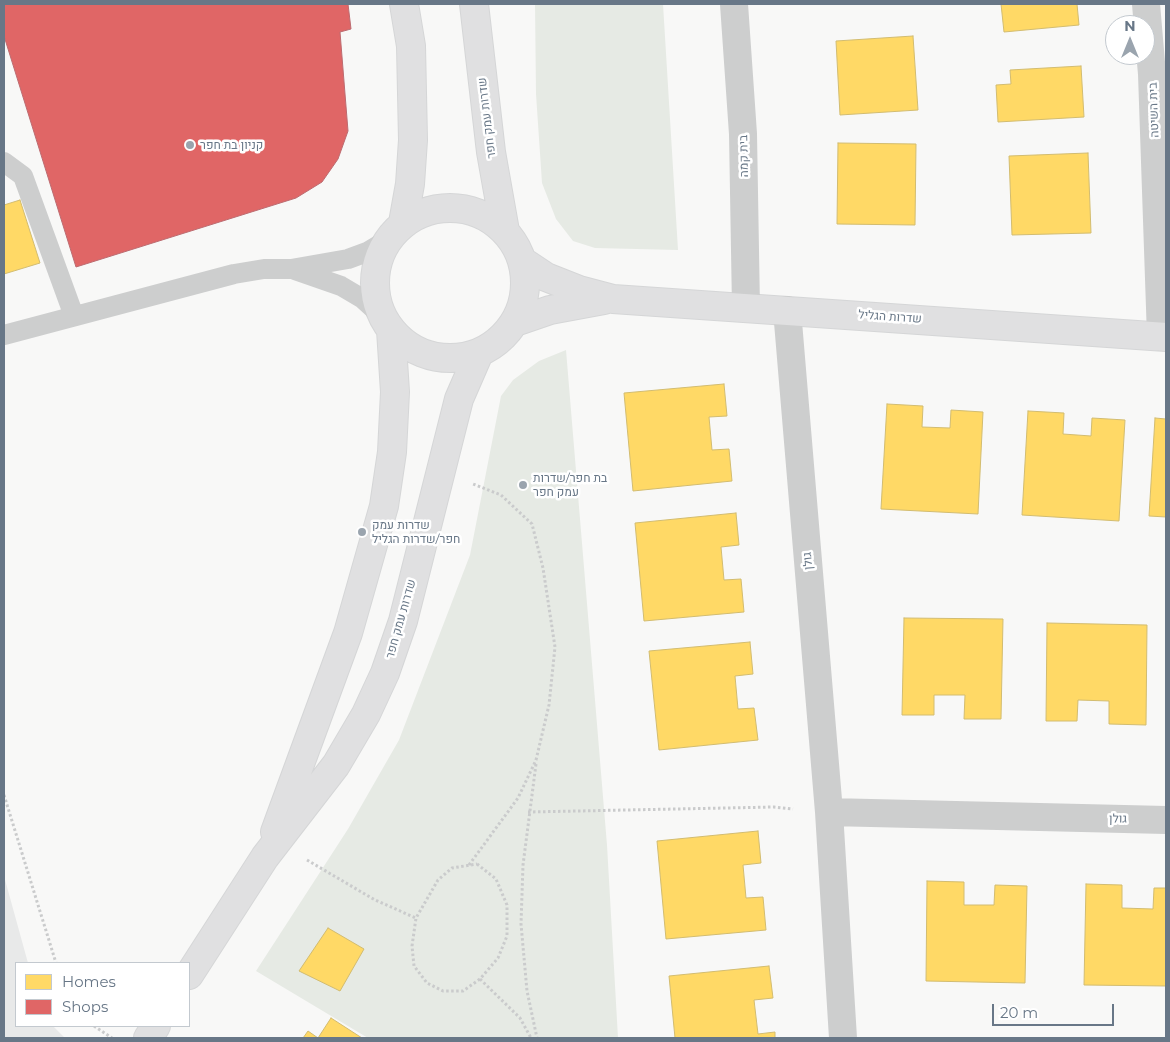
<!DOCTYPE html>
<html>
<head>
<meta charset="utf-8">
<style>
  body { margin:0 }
  #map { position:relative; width:1170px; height:1042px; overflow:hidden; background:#f8f8f7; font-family:Montserrat,sans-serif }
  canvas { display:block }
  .frame { position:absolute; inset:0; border:5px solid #687787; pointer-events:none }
  .legend { position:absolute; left:15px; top:962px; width:175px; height:65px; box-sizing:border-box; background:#fff; border:1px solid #c3c9cf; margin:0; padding:6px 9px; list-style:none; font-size:15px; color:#687787 }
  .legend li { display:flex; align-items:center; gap:10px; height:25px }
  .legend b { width:25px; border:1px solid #c3c9cf }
  .north { position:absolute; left:1105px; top:15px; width:50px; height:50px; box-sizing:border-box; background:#fff; border:1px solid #c3c9cf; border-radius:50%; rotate:0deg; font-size:14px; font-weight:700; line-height:20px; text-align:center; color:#687787 }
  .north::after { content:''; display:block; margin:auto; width:18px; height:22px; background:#9aa4ae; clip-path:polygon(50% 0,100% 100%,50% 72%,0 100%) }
  .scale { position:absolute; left:992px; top:1004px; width:122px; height:22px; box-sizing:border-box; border:2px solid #687787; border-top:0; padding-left:6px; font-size:15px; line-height:18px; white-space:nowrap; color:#687787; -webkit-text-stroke:4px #fff; paint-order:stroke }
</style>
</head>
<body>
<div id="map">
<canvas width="1170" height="1042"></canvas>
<div class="frame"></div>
<ul class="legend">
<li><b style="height:14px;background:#ffd966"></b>Homes</li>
<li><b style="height:14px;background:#e06666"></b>Shops</li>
</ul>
<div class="north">N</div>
<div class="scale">20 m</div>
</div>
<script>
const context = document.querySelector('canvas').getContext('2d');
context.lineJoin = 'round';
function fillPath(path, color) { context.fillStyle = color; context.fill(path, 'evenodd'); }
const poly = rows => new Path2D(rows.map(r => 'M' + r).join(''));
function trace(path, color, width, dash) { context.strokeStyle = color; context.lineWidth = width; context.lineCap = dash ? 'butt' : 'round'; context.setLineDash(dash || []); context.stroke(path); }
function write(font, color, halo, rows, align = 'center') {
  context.font = font + ' Montserrat,Heebo,sans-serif'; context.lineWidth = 5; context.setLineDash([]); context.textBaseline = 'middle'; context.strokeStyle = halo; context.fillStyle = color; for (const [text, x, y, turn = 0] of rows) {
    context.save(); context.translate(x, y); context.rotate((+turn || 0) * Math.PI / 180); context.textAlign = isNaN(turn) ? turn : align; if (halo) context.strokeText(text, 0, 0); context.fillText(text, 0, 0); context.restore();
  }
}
fillPath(poly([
  [4,876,28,963,16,963,16,1026,53,1026,65,1038,4,1038]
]), '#e8e9e9');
fillPath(poly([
  [535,4,663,4,678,250,595,248,573,241,556,219,542,183,536,94],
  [566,350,607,845,618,1038,368,1038,256,971,348,829,399,740,470,555,501,396,513,380,539,361]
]), '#e6eae4');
const homes = poly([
  [1001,4,1077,4,1079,25,1004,32,1001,4],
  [913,36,918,110,840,115,836,41,913,36],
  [1081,66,1084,117,998,122,996,85,1011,84,1010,70,1081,66],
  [838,143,916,144,915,225,837,224,838,143],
  [1088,153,1091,233,1012,235,1009,156,1088,153],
  [20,200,40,263,4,274,4,205,20,200],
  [724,384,727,416,709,417,712,450,729,449,732,481,633,491,624,393,724,384],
  [887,404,923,406,922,427,950,428,951,410,983,412,978,514,881,509,887,404],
  [1028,411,1064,413,1063,434,1091,436,1092,418,1125,420,1119,521,1022,515,1028,411],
  [1155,418,1166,419,1166,517,1149,516,1155,418],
  [736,513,739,545,721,547,724,580,741,579,744,612,644,621,635,523,736,513],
  [904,618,1003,619,1001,719,964,719,965,695,934,695,934,715,902,715,904,618],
  [1047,623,1147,625,1146,725,1109,724,1109,701,1078,700,1077,721,1046,721,1047,623],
  [750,642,753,674,735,676,738,709,754,708,758,740,659,750,649,651,750,642],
  [758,831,761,863,743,865,746,898,763,897,766,930,666,939,657,841,758,831],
  [927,881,964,882,964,905,994,905,995,885,1027,886,1025,983,926,981,927,881],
  [1086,884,1122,885,1122,908,1153,909,1154,888,1166,888,1166,986,1084,985,1086,884],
  [328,928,364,949,340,991,299,971,328,928],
  [769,966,773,998,754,1000,758,1034,775,1032,775,1038,675,1038,669,976,769,966],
  [331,1018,362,1038,303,1038,308,1031,318,1038,331,1018]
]);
fillPath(homes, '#ffd966');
trace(homes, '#d2bc70', 1);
const shops = poly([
  [4,4,348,4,351,29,340,32,348,131,338,159,322,182,296,198,76,267,4,36,4,4]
]);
fillPath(shops, '#e06666');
trace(shops, '#bc6b70', 1);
const secondary = poly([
  [474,4,491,152,505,231],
  '375 283a75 75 0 1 1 150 0a75 75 0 1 1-150 0Z',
  [403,223,410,184,413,140,411,46,404,4],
  [522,261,546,277,579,290,613,299,1166,337],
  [515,322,550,310,604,300],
  [275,832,348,633,384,506,392,452,395,392,391,330],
  [189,975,265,857,336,765,366,714,385,673,403,621,459,399,479,353],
  [148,1038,156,1026]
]);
trace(secondary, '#d5d6d7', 30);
trace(poly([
  [536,764,523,865,521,924,527,991,537,1038],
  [4,795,56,963],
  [528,812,774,807,793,809],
  [307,860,375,900,416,918],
  [477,864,496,879,507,905,507,936,498,958,480,979,463,991,443,991,427,983,414,966,412,946,416,918,438,880,452,868,477,864],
  [469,865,518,798,536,760,549,705,555,647,543,568,532,524,501,495,473,484],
  [480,979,520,1018,531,1038],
  [94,1026,112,1038]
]), '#cacbcc', 3, [2.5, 2.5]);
trace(poly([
  [4,162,23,176,74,316],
  [295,270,341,286,363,299,385,319],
  [4,335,234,274,264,269,291,269,348,259,367,252,387,240]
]), '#cdcece', 20);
trace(poly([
  [734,4,743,134,746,308],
  [1146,4,1152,74,1161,337],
  [787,310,829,812,843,1038],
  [829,812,1166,820]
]), '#cdcece', 28);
trace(secondary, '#e0e0e1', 28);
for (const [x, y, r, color] of [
  [190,145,5,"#9aa4ae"],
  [523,485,5,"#9aa4ae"],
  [362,532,5,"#9aa4ae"]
]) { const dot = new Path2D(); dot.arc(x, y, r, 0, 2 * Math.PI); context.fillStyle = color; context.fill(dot); trace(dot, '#fff', 2); }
write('12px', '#687787', '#fff', [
  ["בית השיטה",1154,110,-92],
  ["שדרות עמק חפר",487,118,-97],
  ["בית קמה",744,156,-91],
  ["שדרות הגליל",890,317,4],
  ["גולן",808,561,-95],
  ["שדרות עמק חפר",401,619,-74],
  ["גולן",1118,819,1]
]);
write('12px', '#687787', '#fff', [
  ["קניון בת חפר",200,145],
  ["בת חפר/שדרות",533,478],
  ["עמק חפר",533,492],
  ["שדרות עמק",372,525],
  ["חפר/שדרות הגליל",372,539]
], 'left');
</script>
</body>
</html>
